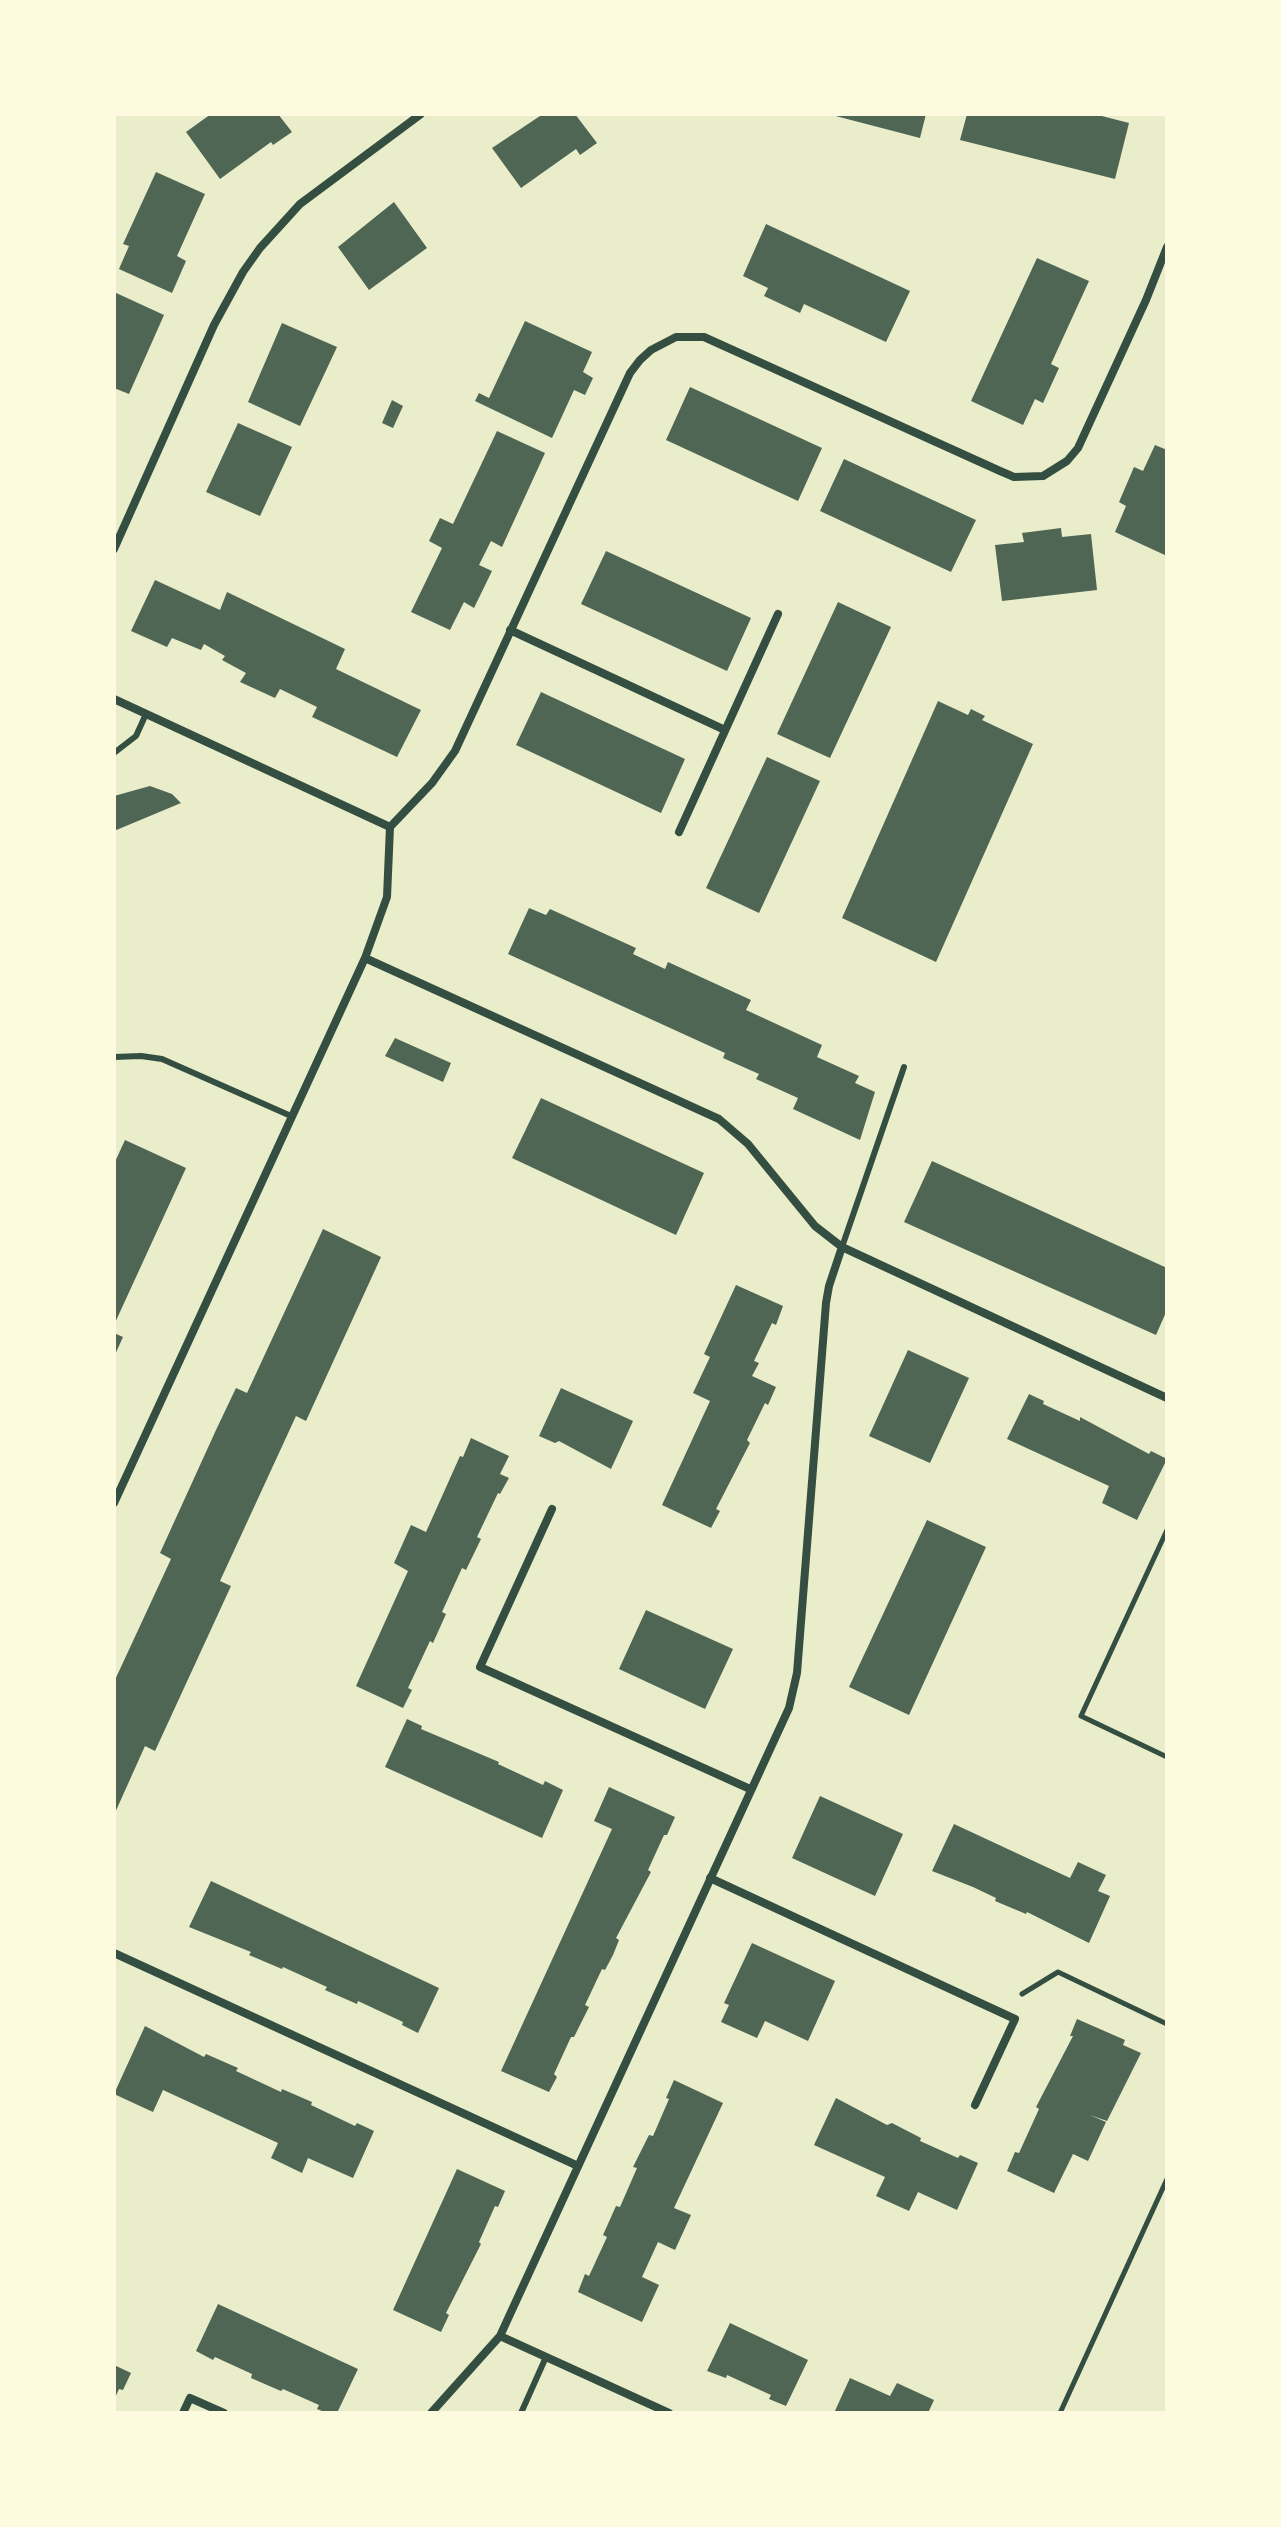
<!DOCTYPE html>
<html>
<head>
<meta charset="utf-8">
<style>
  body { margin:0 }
  #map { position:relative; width:1281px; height:2527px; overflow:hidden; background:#e9edc9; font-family:"Archivo Narrow",sans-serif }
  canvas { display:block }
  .frame { position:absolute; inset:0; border:116px solid #fefae0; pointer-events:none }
</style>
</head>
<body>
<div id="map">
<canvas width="1281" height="2527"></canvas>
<div class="frame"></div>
</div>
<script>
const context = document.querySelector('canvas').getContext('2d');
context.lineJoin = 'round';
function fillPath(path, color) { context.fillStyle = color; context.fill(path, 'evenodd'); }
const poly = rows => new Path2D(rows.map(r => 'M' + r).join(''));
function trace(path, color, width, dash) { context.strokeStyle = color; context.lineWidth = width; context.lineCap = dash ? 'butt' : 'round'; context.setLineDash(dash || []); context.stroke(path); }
fillPath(poly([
  [211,114,278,114,292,132,273,145,271,142,220,179,186,132],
  [543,114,575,114,597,143,580,155,576,149,521,188,492,148],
  [828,114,926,114,920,138],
  [967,114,1094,114,1129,123,1115,179,960,140],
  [156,172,205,194,177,256,186,261,172,293,119,269,129,246,123,244],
  [394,202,427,248,369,290,338,247],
  [766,224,910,291,886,342,804,304,800,313,764,296,768,288,743,276],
  [1037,258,1089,281,1051,364,1059,368,1043,403,1035,399,1023,425,971,401],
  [114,292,164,315,129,394,114,388],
  [525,321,592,352,583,372,593,378,585,395,574,390,552,438,475,401,479,393,489,398],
  [282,323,337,347,300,426,248,402],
  [690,387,822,448,798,501,666,440],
  [392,400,403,406,393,428,382,423],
  [238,423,292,447,260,516,206,492],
  [497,431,545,453,502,547,491,541,479,565,492,571,474,608,464,602,450,630,411,612,442,548,429,541,440,518,453,524],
  [1155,445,1167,450,1167,556,1115,532,1126,506,1119,502,1134,467,1143,471],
  [844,459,976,520,951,572,820,511],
  [1061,528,1062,537,1091,534,1097,590,1002,601,995,545,1024,542,1022,533],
  [606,551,751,618,727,671,581,604],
  [155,580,220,610,227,592,345,649,336,669,421,710,397,757,312,717,317,707,280,689,275,698,240,682,246,673,222,660,225,656,204,644,201,650,172,638,167,647,131,631],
  [838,602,891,627,830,758,777,734],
  [541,692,685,759,661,813,516,745],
  [938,701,968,715,971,709,985,716,982,720,1033,744,936,962,842,918],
  [767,757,820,781,759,913,706,888],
  [150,786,172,794,181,803,114,831,114,796],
  [529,908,546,915,550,909,636,948,633,954,665,969,668,962,751,1000,746,1010,822,1045,817,1057,859,1076,855,1083,875,1092,860,1140,793,1109,798,1098,756,1079,759,1074,723,1058,725,1053,508,954],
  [395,1038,451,1063,443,1082,385,1056],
  [541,1098,704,1173,676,1235,512,1158],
  [125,1140,186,1168,114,1325,114,1164],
  [932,1161,1167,1268,1167,1310,1156,1335,904,1222],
  [323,1229,381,1257,306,1421,296,1416,220,1581,231,1586,155,1751,145,1746,114,1815,114,1682,171,1559,160,1553,216,1430,236,1388,247,1393],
  [736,1285,783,1306,776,1325,772,1323,754,1361,759,1363,752,1376,776,1387,768,1405,765,1403,747,1440,750,1443,716,1509,720,1511,711,1528,662,1505,710,1401,693,1393,710,1357,704,1354],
  [114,1333,123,1337,114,1357],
  [908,1350,969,1378,930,1463,869,1436],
  [561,1388,633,1421,611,1469,559,1441,555,1443,539,1436],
  [1029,1394,1044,1401,1043,1404,1080,1421,1080,1417,1149,1454,1151,1451,1167,1459,1137,1520,1102,1503,1109,1486,1007,1439],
  [471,1438,509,1456,500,1474,509,1478,500,1494,498,1493,477,1537,481,1539,466,1570,462,1568,442,1612,446,1614,433,1643,430,1641,408,1688,412,1690,403,1708,356,1686,408,1571,394,1563,411,1525,426,1532,460,1456,463,1457],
  [927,1520,986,1547,909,1715,849,1687],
  [646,1610,733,1649,705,1709,619,1669],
  [407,1719,422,1726,421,1729,499,1762,498,1764,543,1785,545,1781,563,1790,542,1838,385,1767],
  [609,1787,675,1817,667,1835,664,1835,648,1870,651,1872,616,1938,619,1940,613,1955,605,1970,602,1969,585,2005,589,2007,574,2037,571,2037,554,2074,557,2077,549,2092,501,2071,612,1829,594,1821],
  [820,1796,903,1834,875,1896,792,1858],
  [954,1824,1070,1878,1078,1862,1106,1875,1098,1891,1110,1896,1089,1943,1027,1912,1026,1914,995,1901,996,1898,973,1887,932,1871],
  [211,1881,439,1988,418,2033,402,2025,403,2022,358,2001,357,2004,325,1990,327,1987,283,1967,282,1969,249,1955,251,1952,189,1927],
  [752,1943,835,1981,808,2041,765,2021,757,2038,721,2022,729,2005,724,2003],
  [1077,2019,1125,2040,1123,2045,1141,2053,1107,2121,1090,2115,1106,2122,1088,2161,1073,2154,1054,2193,1007,2171,1015,2152,1019,2153,1039,2109,1036,2107,1073,2036,1070,2036],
  [145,2026,204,2057,206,2054,238,2068,236,2071,281,2092,282,2089,312,2102,311,2105,355,2126,357,2123,374,2131,353,2178,308,2158,302,2173,271,2158,278,2143,163,2090,153,2112,114,2094],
  [674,2080,723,2103,674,2208,691,2215,675,2250,658,2242,642,2277,659,2285,642,2322,578,2292,585,2274,589,2276,607,2237,603,2235,616,2206,620,2207,637,2168,633,2167,649,2135,653,2136,669,2099,666,2098],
  [836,2098,887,2125,892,2123,921,2138,920,2141,958,2158,960,2155,978,2163,957,2210,918,2192,909,2211,876,2196,885,2177,814,2145],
  [457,2169,505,2191,498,2207,495,2206,479,2242,481,2244,446,2313,449,2315,441,2332,393,2310],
  [218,2304,358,2369,337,2413,327,2413,317,2409,319,2405,283,2389,281,2391,267,2385,251,2378,252,2374,215,2357,213,2360,196,2351],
  [730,2323,808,2360,786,2406,769,2399,771,2395,727,2375,726,2378,707,2371],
  [114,2365,131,2373,123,2390,119,2389,114,2400],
  [850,2378,890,2396,897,2383,934,2400,928,2413,834,2413]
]), '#4f6655');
trace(poly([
  [1167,1530,1081,1716,1167,1757],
  [1022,1994,1058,1972,1167,2024],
  [1060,2413,1167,2179]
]), '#344e41', 5);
trace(poly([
  [114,753,136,736,146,714],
  [114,1057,141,1056,162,1059,291,1116],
  [842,1247,904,1067],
  [521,2413,546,2357]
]), '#344e41', 6);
trace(poly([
  [114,549,214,325,243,272,260,248,300,204,421,114],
  [510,630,725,730],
  [114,699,390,827],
  [679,832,778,614],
  [365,958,719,1119,748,1144,815,1226,842,1247,1167,1398],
  [114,1503,365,958,387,897,390,827,432,783,455,751,630,373,640,360,651,350,676,337,704,337,1000,471,1014,477,1043,476,1067,461,1078,448,1146,300,1167,247],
  [552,1509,480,1667,750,1789],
  [710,1878,1015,2019,975,2105],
  [114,1953,578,2166],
  [500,2336,789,1708,797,1673,826,1303,829,1286,842,1247],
  [183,2413,190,2398,224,2413],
  [431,2413,500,2336,669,2413]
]), '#344e41', 8);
</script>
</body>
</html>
